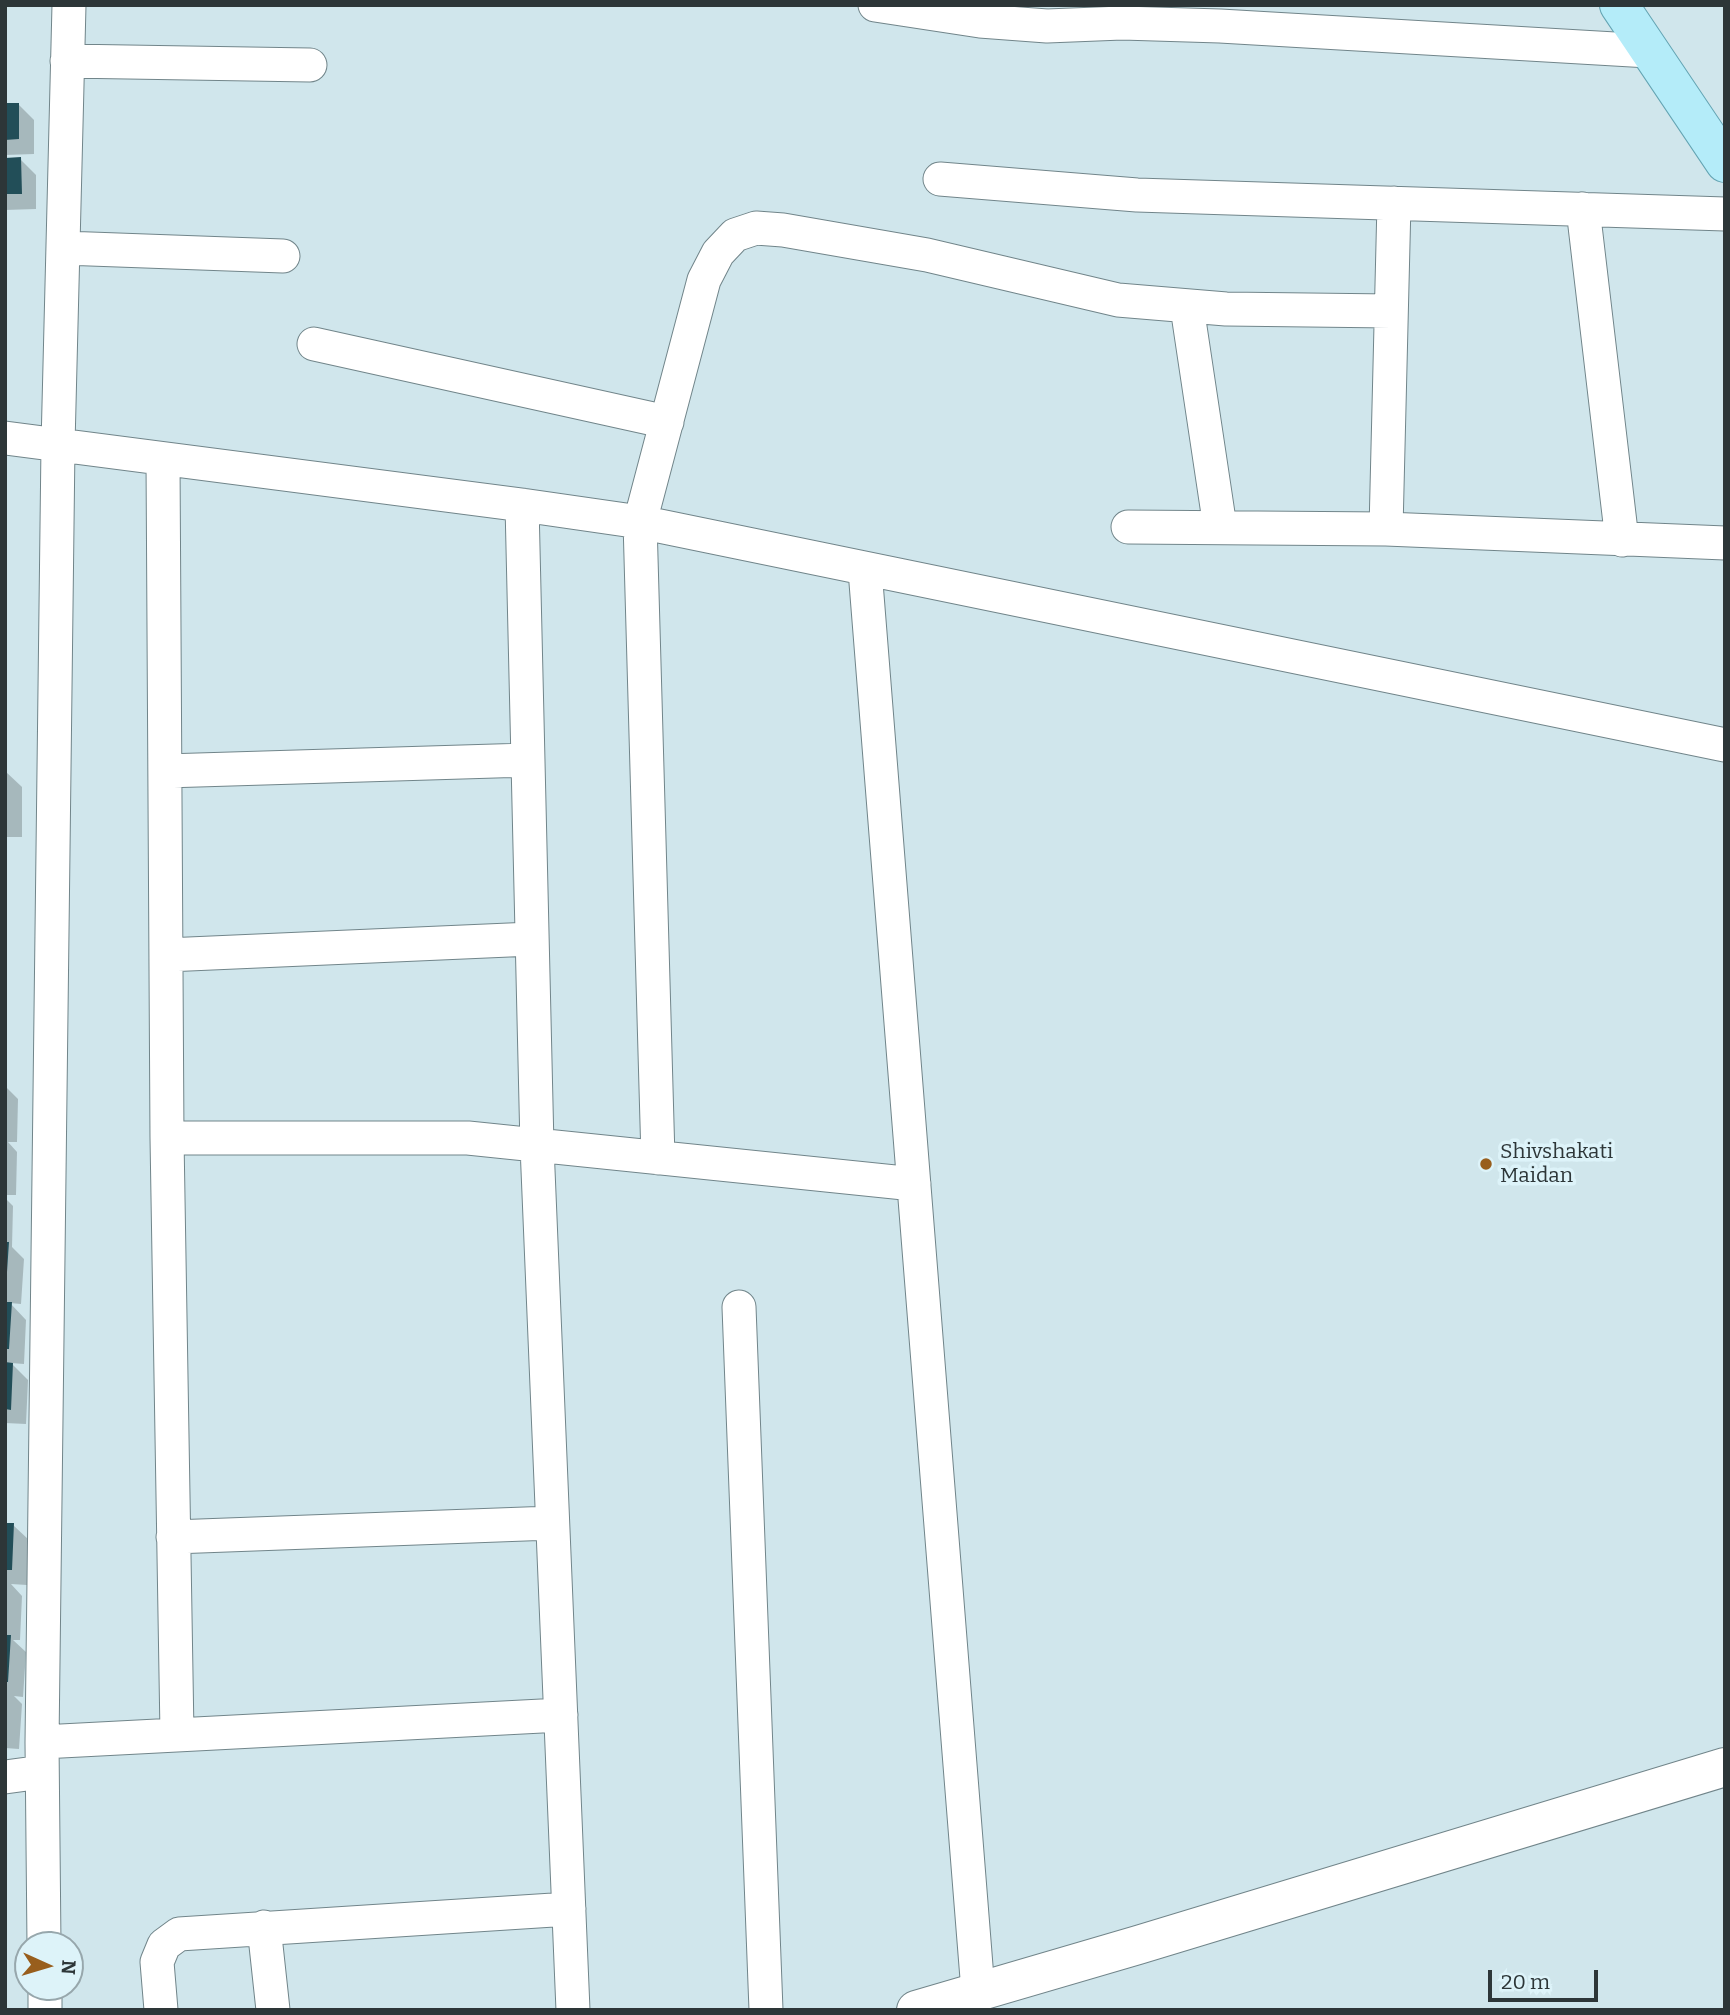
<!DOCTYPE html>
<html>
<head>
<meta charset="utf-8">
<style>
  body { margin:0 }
  #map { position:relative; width:1730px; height:2015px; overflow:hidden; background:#d0e6ec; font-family:Bitter,serif }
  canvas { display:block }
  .frame { position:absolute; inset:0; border:7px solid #2d3638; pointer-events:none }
  .north { position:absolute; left:14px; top:1931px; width:70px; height:70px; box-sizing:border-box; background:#ddf3f9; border:2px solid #97a7ac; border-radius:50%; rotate:94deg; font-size:19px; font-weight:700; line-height:28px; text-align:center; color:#2d3638 }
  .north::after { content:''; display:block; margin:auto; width:24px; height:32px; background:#985e1d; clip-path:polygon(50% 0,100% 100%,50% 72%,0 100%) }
  .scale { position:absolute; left:1488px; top:1970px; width:110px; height:32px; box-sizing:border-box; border:4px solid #2d3638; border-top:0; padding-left:9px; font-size:21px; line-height:24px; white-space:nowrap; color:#2d3638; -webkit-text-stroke:5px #ddf3f9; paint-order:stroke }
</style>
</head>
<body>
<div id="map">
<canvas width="1730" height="2015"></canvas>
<div class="frame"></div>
<div class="north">N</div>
<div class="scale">20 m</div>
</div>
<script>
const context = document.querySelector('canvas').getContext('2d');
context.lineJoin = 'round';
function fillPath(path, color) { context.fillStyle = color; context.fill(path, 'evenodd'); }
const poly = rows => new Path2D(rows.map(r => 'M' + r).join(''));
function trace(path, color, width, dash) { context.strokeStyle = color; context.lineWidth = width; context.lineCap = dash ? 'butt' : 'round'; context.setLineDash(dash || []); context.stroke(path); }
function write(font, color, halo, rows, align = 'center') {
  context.font = font + ' Bitter,serif'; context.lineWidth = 7; context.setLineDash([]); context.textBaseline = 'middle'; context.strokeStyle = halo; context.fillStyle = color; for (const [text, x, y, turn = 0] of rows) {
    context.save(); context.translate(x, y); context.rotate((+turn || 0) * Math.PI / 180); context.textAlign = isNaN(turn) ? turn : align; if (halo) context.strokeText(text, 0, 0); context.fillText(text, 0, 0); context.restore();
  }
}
fillPath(poly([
  [18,104,34,120,34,154,5,155,5,105],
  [5,159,20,159,36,175,36,209,5,210],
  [5,771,22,787,22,837,5,837],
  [5,1086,18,1099,17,1142,8,1142,17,1152,16,1195,5,1195],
  [5,1198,13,1206,12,1247,24,1259,21,1304,10,1303,26,1320,24,1364,11,1363,28,1380,26,1424,5,1423],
  [5,1525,13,1525,29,1540,27,1585,11,1584,22,1596,20,1640,13,1640,26,1652,23,1697,14,1696,22,1704,19,1749,5,1748]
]), '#0003');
fillPath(poly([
  [5,103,19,103,19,139,5,140],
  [21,157,22,194,5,194,5,158],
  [5,1242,9,1242,7,1272,5,1272],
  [5,1302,12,1302,9,1349,5,1349],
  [5,1362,13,1363,11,1410,5,1409],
  [5,1523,14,1523,12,1570,5,1570],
  [5,1635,11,1635,8,1682,5,1682]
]), '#224e58');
const street = poly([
  [875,5,980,21,1047,26,1122,23,1220,26,1649,51],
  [67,61,310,65],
  [940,179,1137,195,1725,214],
  [1583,209,1622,540],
  [63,248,283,256],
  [1187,307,1220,527],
  [314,344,667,422],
  [5,438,522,505,640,522,1725,745],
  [163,460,167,1138,177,1734],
  [522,505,537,1146,573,2010],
  [1128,527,1386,529,1725,543],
  [1386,529,1394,203],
  [865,570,978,1991],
  [165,771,528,760],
  [166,955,532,939],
  [167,1138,468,1138,914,1184],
  [658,1158,640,522,704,280,718,253,735,235,756,228,783,230,927,255,1118,300,1226,309,1391,311],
  [739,1307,766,2010],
  [173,1537,552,1523],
  [42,1742,561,1715],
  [5,1777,42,1772],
  [264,1927,273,2010],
  [44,1945,42,1742,58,445,69,5],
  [45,1987,45,2010],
  [161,2010,157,1962,164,1945,179,1934,569,1909]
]);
const secondary = poly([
  [916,2010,1138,1945,1725,1767]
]);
const primary = poly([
  [1619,5,1725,163]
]);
trace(street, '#71858a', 35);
trace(secondary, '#71858a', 40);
trace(primary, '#64a4b3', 40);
trace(street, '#fff', 33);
trace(secondary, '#fff', 38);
trace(primary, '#b4ecf9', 38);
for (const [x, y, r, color] of [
  [1486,1164,7,"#985e1d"]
]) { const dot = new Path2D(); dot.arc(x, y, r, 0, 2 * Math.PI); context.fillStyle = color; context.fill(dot); trace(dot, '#ddf3f9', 2.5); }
write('21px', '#2d3638', '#ddf3f9', [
  ["Shivshakati",1500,1152],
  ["Maidan",1500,1176]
], 'left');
</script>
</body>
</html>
